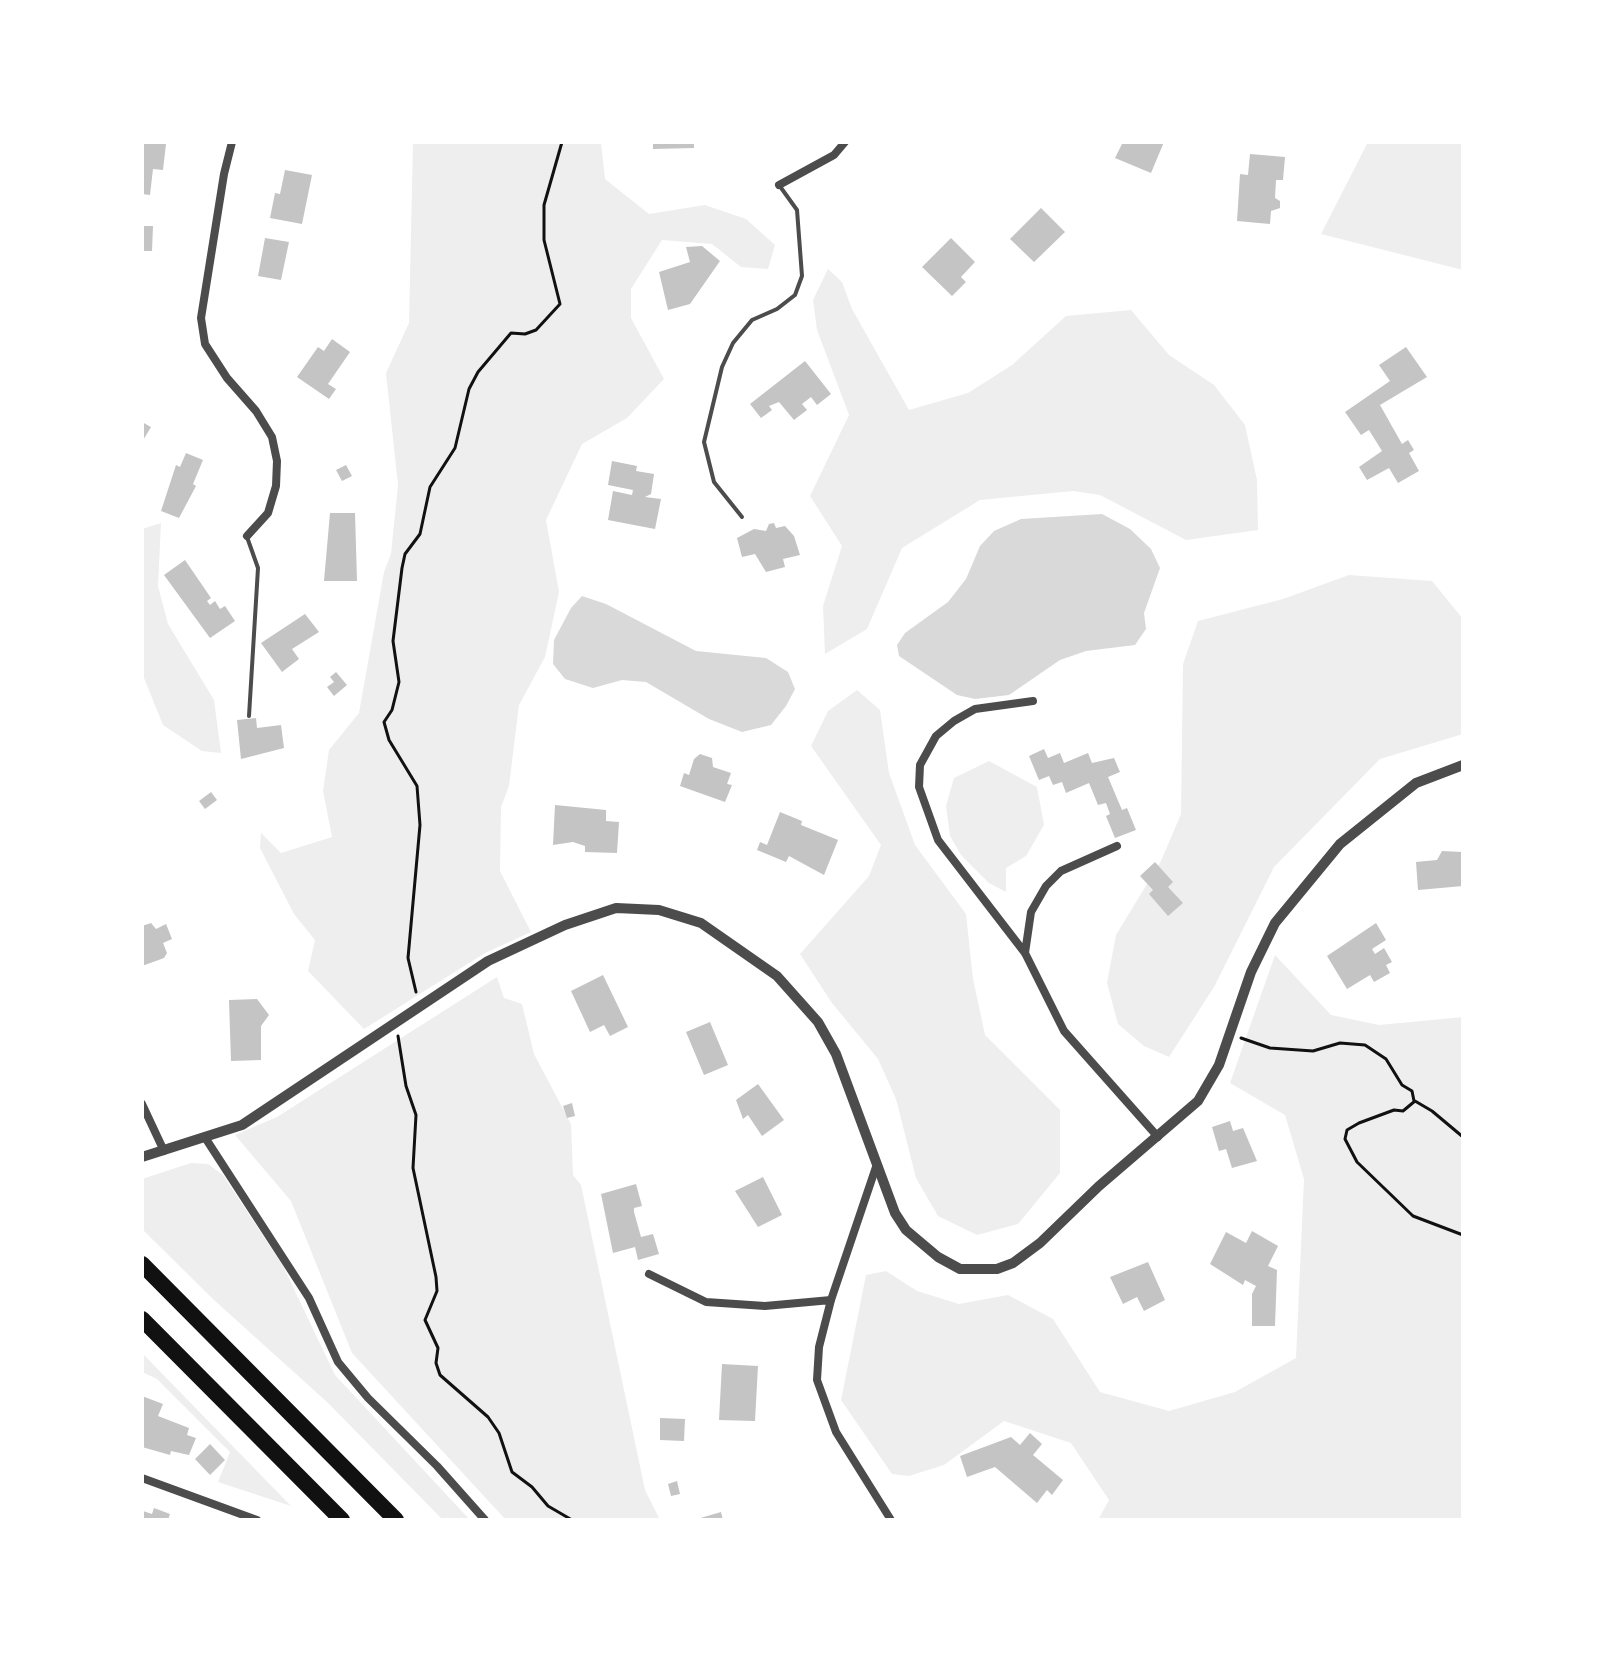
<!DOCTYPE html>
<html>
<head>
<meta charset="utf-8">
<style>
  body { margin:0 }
  #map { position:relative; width:1605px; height:1662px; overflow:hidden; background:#fff; font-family:"Space Grotesk",sans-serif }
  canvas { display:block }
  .frame { position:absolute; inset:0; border:144px solid #fff; pointer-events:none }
</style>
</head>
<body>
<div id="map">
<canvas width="1605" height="1662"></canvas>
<div class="frame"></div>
</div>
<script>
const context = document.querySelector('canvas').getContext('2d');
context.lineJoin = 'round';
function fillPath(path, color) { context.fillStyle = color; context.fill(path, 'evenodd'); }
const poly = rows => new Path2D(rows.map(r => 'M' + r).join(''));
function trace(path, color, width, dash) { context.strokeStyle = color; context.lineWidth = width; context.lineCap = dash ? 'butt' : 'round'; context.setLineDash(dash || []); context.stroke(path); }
fillPath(poly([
  [413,142,601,142,605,179,649,214,705,205,746,219,775,245,768,269,741,267,712,244,662,240,631,289,631,318,664,379,627,418,582,444,546,520,559,592,545,657,519,705,509,786,501,807,500,871,531,932,485,953,364,1029,308,971,315,940,294,914,260,848,261,833,281,853,332,837,323,791,329,750,359,713,384,572,391,554,398,485,386,373,409,323],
  [1368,142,1463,142,1463,270,1321,234],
  [828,269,842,282,852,309,909,410,968,393,1012,365,1066,316,1131,310,1169,355,1214,385,1245,425,1257,480,1258,530,1186,540,1100,495,1073,491,980,500,902,548,867,629,825,654,823,606,842,546,810,496,849,415,817,330,813,300],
  [161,523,158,586,168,624,214,700,221,753,202,751,163,725,142,673,142,529],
  [1349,575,1432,581,1463,619,1463,734,1380,759,1274,867,1214,987,1169,1057,1144,1046,1118,1024,1107,983,1116,935,1161,861,1181,814,1183,664,1198,621,1283,599],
  [857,690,880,710,889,773,915,845,966,914,973,979,985,1035,1060,1110,1060,1173,1018,1224,977,1235,938,1216,916,1178,896,1099,878,1059,832,1003,800,954,869,876,881,845,811,746,828,711],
  [989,761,1037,787,1044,825,1026,856,1006,868,1006,892,989,883,961,855,950,836,946,806,954,778],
  [1275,955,1331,1015,1379,1025,1463,1017,1463,1520,1098,1520,1109,1500,1071,1443,1004,1421,944,1465,909,1476,892,1474,841,1400,866,1275,886,1271,917,1291,959,1304,1008,1295,1053,1319,1100,1392,1169,1411,1235,1392,1296,1358,1304,1179,1285,1115,1230,1083],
  [497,977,504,998,522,1004,534,1054,571,1124,573,1175,581,1185,645,1490,660,1520,506,1520,352,1353,291,1201,235,1135,277,1117],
  [191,1163,208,1164,223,1175,283,1266,335,1375,470,1520,443,1520,327,1402,214,1300,142,1229,142,1179],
  [142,1353,291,1506,218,1482,230,1452,157,1379,142,1372]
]), '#eee');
fillPath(poly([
  [1102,514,1130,529,1151,549,1160,568,1144,613,1146,629,1135,645,1086,651,1060,660,1009,695,975,699,957,695,899,656,897,645,905,633,948,602,966,579,980,546,994,531,1021,519],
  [582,596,606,604,696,651,766,658,788,672,795,689,786,706,771,725,742,732,709,719,646,682,622,680,593,688,565,679,553,664,554,640,571,608]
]), '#d9d9d9');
fillPath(poly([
  [142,142,166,144,163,170,153,169,150,195,142,194],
  [653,142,694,142,694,148,653,149],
  [1123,142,1164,142,1151,173,1115,158],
  [1250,154,1285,157,1283,180,1276,180,1275,198,1280,201,1280,208,1271,211,1270,224,1237,221,1240,174,1248,175],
  [285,170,312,175,302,224,270,218,275,193,280,194],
  [1041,208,1065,232,1034,262,1010,239],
  [142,226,153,226,152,251,142,251],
  [265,238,289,242,281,280,258,276],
  [951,238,975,262,961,277,966,282,952,296,922,267],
  [702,246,720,261,690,304,668,310,659,272,690,262,686,247],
  [332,339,350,352,328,384,336,389,329,399,297,377,318,347,324,351],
  [1406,347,1427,377,1380,405,1402,444,1408,440,1414,450,1409,453,1419,471,1398,483,1389,468,1367,480,1359,467,1382,451,1369,430,1361,435,1345,412,1390,381,1379,365],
  [805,361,831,394,817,405,811,397,802,404,807,410,794,420,779,402,769,406,772,410,761,418,750,404],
  [142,422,151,427,142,442],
  [186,453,203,460,193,484,196,486,179,518,161,511,176,465,180,467],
  [612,461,637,466,636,471,654,474,651,494,645,497,661,499,655,529,608,520,613,491,632,495,633,490,608,485],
  [346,465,352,476,342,481,336,470],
  [330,513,355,513,357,581,324,581],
  [774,523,776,528,785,526,794,536,800,555,783,559,785,567,766,572,755,554,742,557,737,538,754,529,766,531,769,524],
  [185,560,211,598,207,601,210,605,215,601,220,609,225,606,235,621,210,638,164,575],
  [305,614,319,632,292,649,299,659,282,672,261,643],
  [336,672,347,685,334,696,327,687,334,682,330,677],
  [256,718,257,728,281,725,284,748,241,759,237,720],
  [1044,749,1048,758,1060,753,1064,763,1088,753,1092,763,1114,758,1120,772,1108,777,1122,810,1127,808,1136,830,1115,838,1106,816,1110,814,1106,803,1098,805,1089,783,1066,793,1062,782,1053,785,1049,776,1039,780,1029,756],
  [700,754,712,758,713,767,731,773,727,784,732,785,725,802,680,786,684,773,689,775,694,759],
  [211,792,217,800,205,809,199,801],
  [555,805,606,810,606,821,619,822,617,853,585,852,585,846,573,842,553,845],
  [780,812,802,821,801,825,838,840,824,875,789,856,786,862,757,850,760,842,767,845],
  [1442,851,1462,852,1463,886,1418,890,1416,862,1437,860],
  [1155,862,1173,882,1168,887,1183,903,1168,916,1149,894,1153,890,1140,876],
  [151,923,156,929,166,924,172,939,163,943,167,953,164,958,142,966,142,926],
  [1376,923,1386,940,1372,949,1375,954,1384,948,1392,962,1386,965,1390,973,1374,982,1370,975,1347,989,1327,956],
  [603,975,628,1027,610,1036,604,1025,590,1032,571,991],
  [257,999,269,1015,261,1026,261,1060,231,1061,229,1000],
  [710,1022,728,1065,704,1075,686,1032],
  [758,1084,784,1120,762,1136,748,1115,743,1119,736,1100],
  [572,1103,575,1116,567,1118,563,1106],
  [1230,1121,1233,1131,1243,1128,1257,1161,1232,1168,1226,1149,1219,1151,1212,1127],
  [763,1177,782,1215,758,1227,735,1191],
  [636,1184,642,1206,634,1208,634,1212,641,1237,653,1234,659,1254,638,1260,635,1247,613,1253,601,1194],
  [1252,1231,1278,1246,1268,1266,1277,1270,1275,1326,1252,1326,1252,1294,1256,1286,1245,1280,1243,1285,1210,1264,1226,1232,1246,1243],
  [1148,1262,1165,1300,1144,1311,1137,1297,1123,1304,1110,1277],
  [722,1364,758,1366,755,1421,719,1420],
  [142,1396,163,1404,158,1416,189,1428,187,1435,196,1438,189,1455,171,1451,170,1455,142,1447],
  [660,1418,685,1419,684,1441,660,1440],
  [1030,1433,1042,1444,1033,1455,1063,1480,1052,1495,1047,1490,1037,1503,995,1467,967,1477,960,1456,1011,1437,1020,1445],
  [210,1444,225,1460,210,1475,195,1459],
  [677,1481,680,1494,671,1496,668,1484],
  [154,1508,170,1514,168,1520,142,1520,143,1511,152,1514],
  [721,1512,723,1520,697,1520,697,1519]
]), '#c4c4c4');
trace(poly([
  [416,992,408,958,420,825,417,786,389,740,384,722,392,710,399,682,393,641,402,568,405,554,420,534,430,487,455,448,469,389,478,372,511,333,525,334,536,330,560,304,544,240,544,205,562,142],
  [398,1036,406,1086,416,1115,413,1168,436,1277,437,1291,425,1320,438,1348,436,1363,440,1375,488,1417,499,1433,512,1472,532,1487,548,1506,572,1520],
  [1241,1038,1270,1048,1313,1051,1340,1043,1365,1045,1386,1059,1402,1085,1412,1091,1414,1101],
  [1415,1101,1403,1111,1394,1110,1359,1123,1347,1130,1345,1139,1357,1162,1413,1216,1463,1235],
  [1415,1101,1432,1111,1463,1137]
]), '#111', 3);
trace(poly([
  [742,517,714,482,704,442,722,367,733,343,752,320,777,309,795,295,802,276,797,210,779,185],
  [247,537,258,568,249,716]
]), '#4c4c4c', 4);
trace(poly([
  [232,142,224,174,201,318,205,344,227,378,256,411,272,437,277,461,276,486,268,513,247,536],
  [779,185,834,155,845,142],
  [1033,701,975,709,954,721,936,736,920,765,919,787,938,840,1025,953,1064,1031,1158,1137],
  [1025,953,1031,912,1046,886,1061,871,1117,846],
  [142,1104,164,1151],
  [206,1139,309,1298,338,1362,368,1398,437,1466,485,1520],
  [877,1164,831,1300,819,1347,817,1380,836,1432,891,1520],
  [649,1274,706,1302,765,1306,831,1300],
  [142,1478,257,1520]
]), '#4c4c4c', 8);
trace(poly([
  [142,1157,242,1125,488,961,565,925,616,908,659,910,701,923,777,976,818,1022,836,1054,895,1213,906,1230,938,1257,960,1269,997,1269,1013,1263,1040,1243,1099,1186,1198,1101,1219,1065,1251,972,1275,923,1340,844,1416,783,1463,765]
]), '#4c4c4c', 10);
trace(poly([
  [142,1264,396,1520],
  [142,1319,342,1520]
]), '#111', 16);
</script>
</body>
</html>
